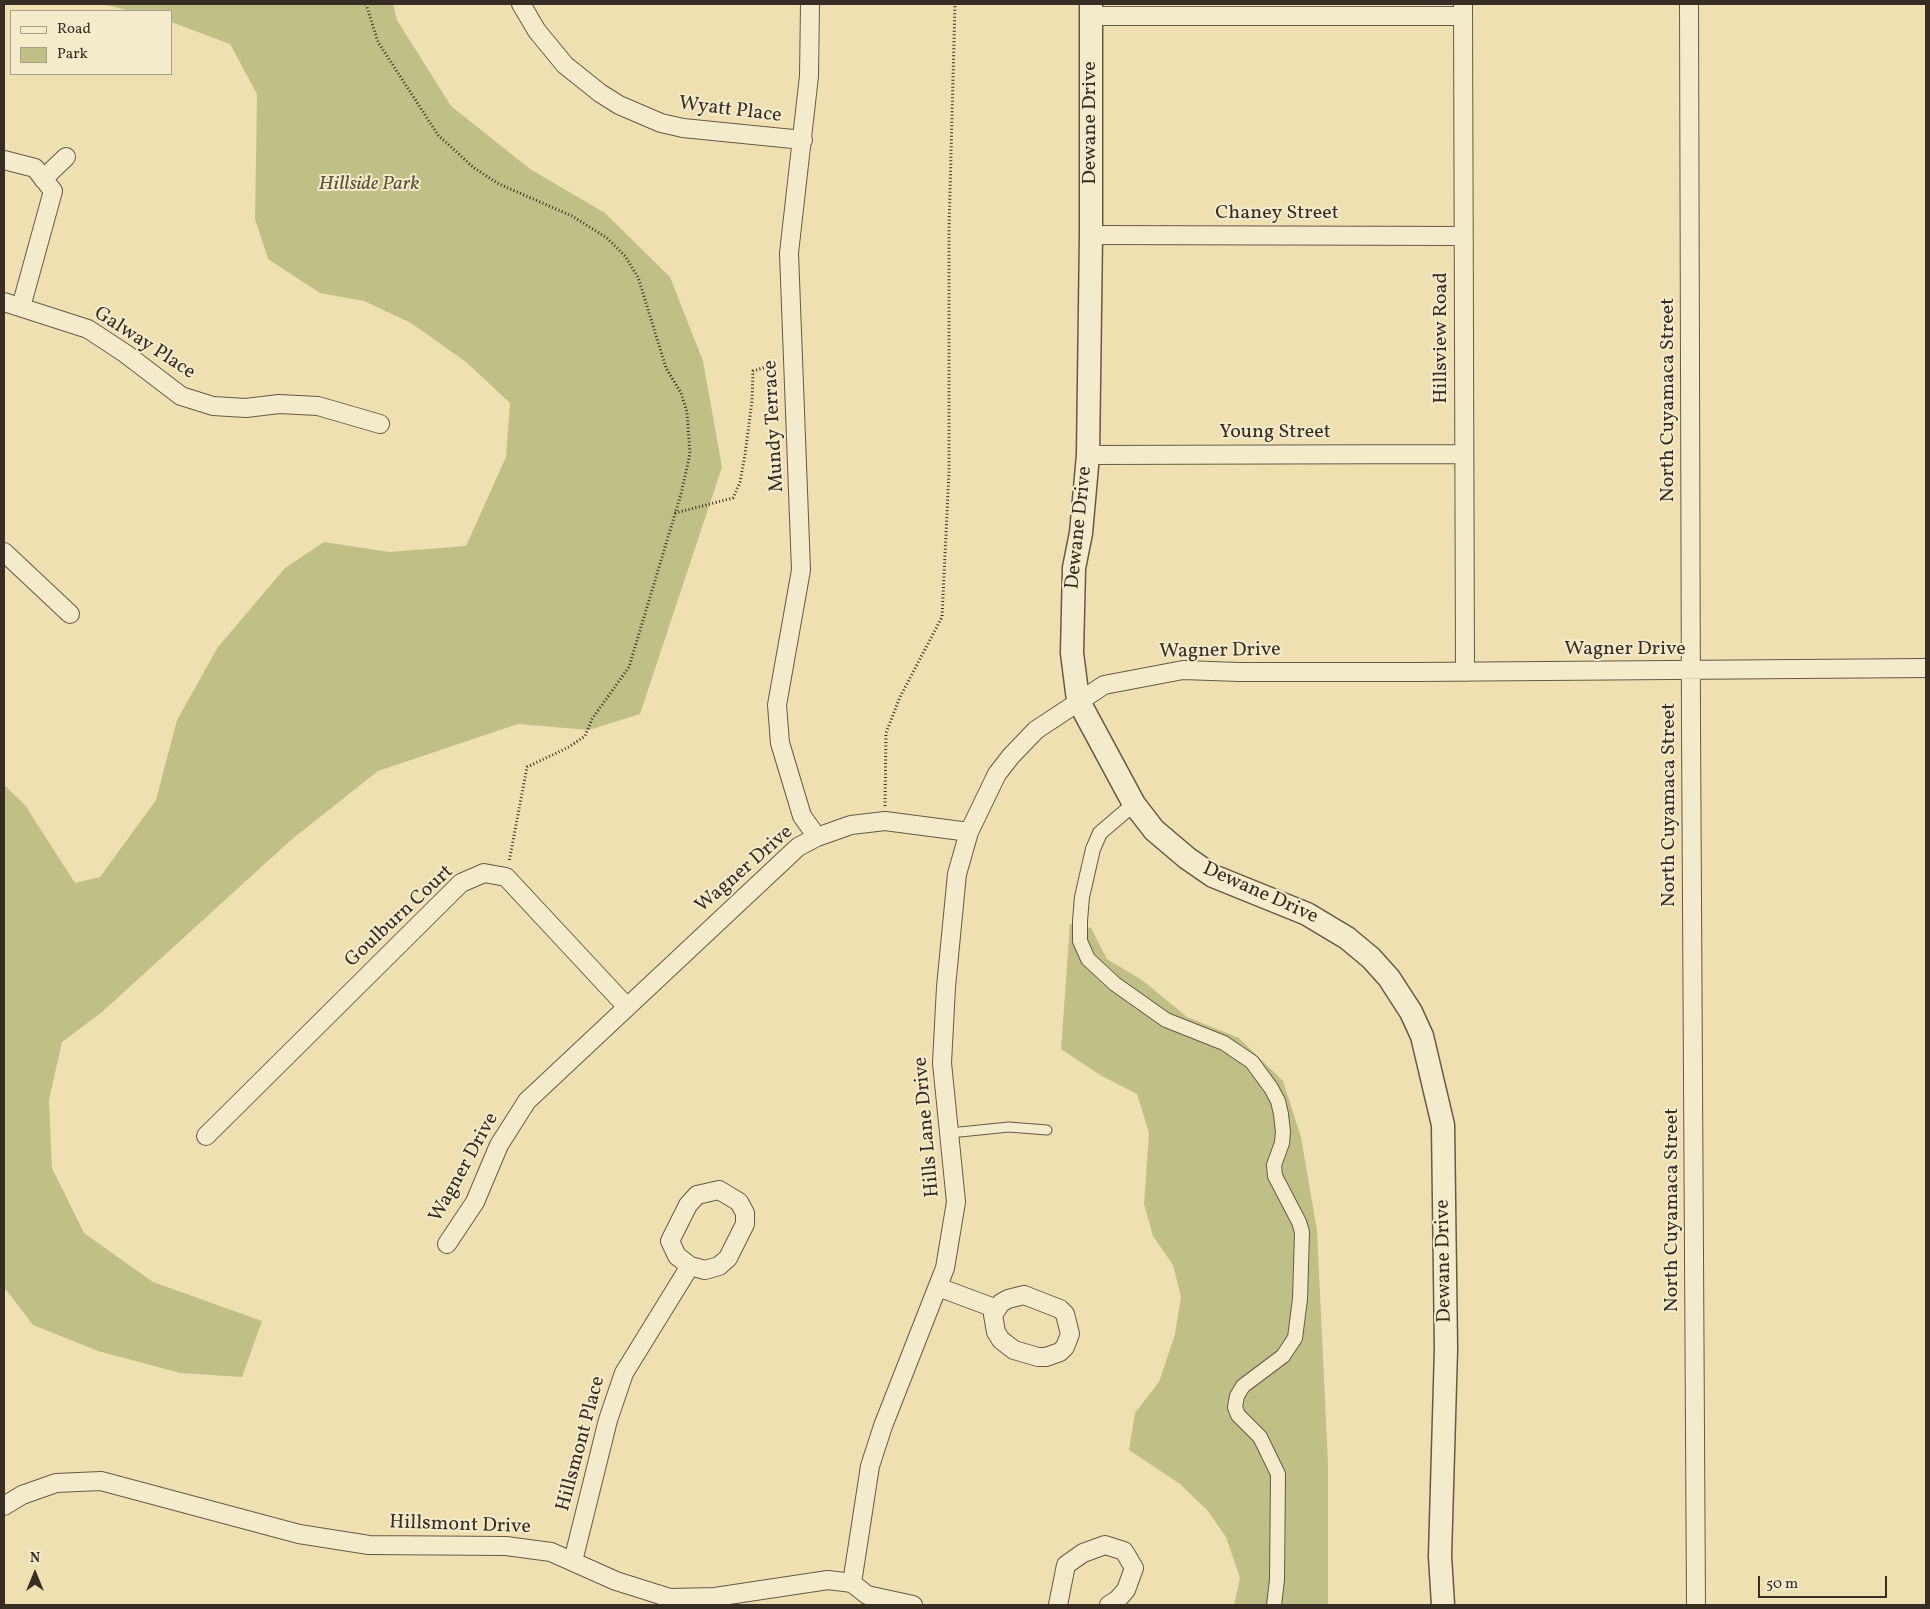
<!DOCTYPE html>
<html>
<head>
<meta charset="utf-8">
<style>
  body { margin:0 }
  #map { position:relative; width:1930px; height:1609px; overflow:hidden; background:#eee0b0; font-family:Vollkorn,serif }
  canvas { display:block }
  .frame { position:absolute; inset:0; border:5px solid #372d25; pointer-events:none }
  .legend { position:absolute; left:10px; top:10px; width:162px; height:65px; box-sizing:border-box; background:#f4ebcc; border:1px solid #a89f89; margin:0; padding:6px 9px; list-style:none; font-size:15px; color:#372d25 }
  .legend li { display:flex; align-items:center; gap:10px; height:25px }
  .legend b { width:25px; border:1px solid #a89f89 }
  .north { position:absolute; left:10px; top:1549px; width:50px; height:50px; -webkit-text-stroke:4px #f4ebcc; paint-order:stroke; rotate:0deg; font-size:14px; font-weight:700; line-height:20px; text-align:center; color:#372d25 }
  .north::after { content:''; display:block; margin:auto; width:18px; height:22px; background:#372d25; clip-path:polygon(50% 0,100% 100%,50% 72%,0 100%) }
  .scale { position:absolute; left:1758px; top:1576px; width:129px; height:22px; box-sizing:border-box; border:2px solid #372d25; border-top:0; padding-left:6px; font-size:15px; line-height:18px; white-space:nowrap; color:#372d25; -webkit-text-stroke:4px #f4ebcc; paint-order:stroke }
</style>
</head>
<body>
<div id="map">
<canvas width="1930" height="1609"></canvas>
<div class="frame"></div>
<ul class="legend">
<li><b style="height:6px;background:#f4ebcc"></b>Road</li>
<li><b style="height:14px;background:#c0c086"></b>Park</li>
</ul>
<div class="north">N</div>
<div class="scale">50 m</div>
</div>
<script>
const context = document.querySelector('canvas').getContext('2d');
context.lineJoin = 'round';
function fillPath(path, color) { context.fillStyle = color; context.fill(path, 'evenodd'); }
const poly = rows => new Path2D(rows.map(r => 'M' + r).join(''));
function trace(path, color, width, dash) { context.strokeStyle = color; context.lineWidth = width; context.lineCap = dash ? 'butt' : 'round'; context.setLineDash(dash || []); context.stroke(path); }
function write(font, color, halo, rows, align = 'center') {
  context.font = font + ' Vollkorn,serif'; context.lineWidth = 4; context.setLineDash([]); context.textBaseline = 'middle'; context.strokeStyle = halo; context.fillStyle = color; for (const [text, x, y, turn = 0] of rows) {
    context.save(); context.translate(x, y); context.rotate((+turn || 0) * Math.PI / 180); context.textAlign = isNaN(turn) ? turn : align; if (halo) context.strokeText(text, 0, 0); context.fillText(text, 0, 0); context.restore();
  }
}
fillPath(poly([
  [102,4,393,4,397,20,451,106,530,169,605,213,670,277,703,361,722,467,640,714,589,730,518,724,378,771,291,840,102,1012,62,1042,49,1100,52,1168,84,1233,153,1282,262,1321,242,1377,180,1373,98,1351,33,1325,4,1287,4,785,25,805,75,883,100,877,156,800,177,720,218,647,285,568,324,542,389,552,466,546,506,457,510,403,466,362,411,323,364,301,320,293,268,259,255,219,257,94,230,44,171,22,171,11,131,11],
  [1070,924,1091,928,1107,959,1142,980,1187,1017,1239,1038,1283,1081,1301,1137,1317,1230,1328,1463,1328,1605,1234,1605,1240,1578,1226,1537,1207,1510,1180,1484,1129,1450,1135,1413,1159,1382,1175,1334,1181,1297,1173,1265,1153,1236,1144,1204,1149,1133,1137,1094,1100,1075,1061,1049]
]), '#c0c086');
const service = poly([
  [950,1133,1009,1127,1047,1130]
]);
const pedestrian = poly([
  [1134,804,1100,833,1093,849,1082,897,1080,921,1080,941,1088,959,1115,984,1166,1020,1224,1043,1252,1062,1271,1088,1278,1101,1281,1114,1283,1132,1282,1143,1274,1165,1275,1176,1299,1222,1302,1232,1300,1299,1295,1338,1283,1356,1243,1386,1237,1396,1235,1407,1238,1415,1260,1437,1278,1474,1277,1580,1274,1605]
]);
const minor = poly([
  [521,4,537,31,565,65,600,93,619,105,661,123,683,128,803,140],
  [810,4,809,76,789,253,801,570,777,705,780,743,802,816,817,837],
  [1463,4,1465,672],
  [1689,4,1691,726,1696,1605],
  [1091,16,1463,16],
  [4,160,35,168,53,191,21,307],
  [43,179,66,157],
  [1091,235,1463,236],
  [4,302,88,329,126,354,181,396,213,406,246,408,279,404,318,406,380,424],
  [1088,455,1463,454],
  [4,552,70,614],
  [206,1136,461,883,484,873,506,877,627,1007],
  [719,1190,739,1202,745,1213,745,1224,728,1258,719,1266,705,1270,690,1266,677,1256,670,1241,688,1205,697,1195,719,1190],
  [447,1244,475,1202,499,1145,527,1101,798,847,817,837,851,825,885,821,969,832],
  [938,1287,997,1309],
  [1024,1295,1060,1309,1065,1314,1070,1334,1065,1347,1060,1352,1046,1357,1038,1357,1014,1350,1001,1340,996,1332,993,1315,1001,1303,1008,1299,1024,1295],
  [4,1506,22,1495,56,1483,101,1481,299,1534,369,1545,506,1546,551,1552,616,1581,670,1598,715,1597,828,1580,852,1583,867,1595,913,1605],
  [573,1561,608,1420,624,1373,690,1266],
  [852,1583,870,1466,883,1426,945,1268,956,1202,942,1063,946,987,957,874,969,832,997,774,1011,756,1036,730,1104,685,1183,670,1239,672,1418,672,1926,668],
  [1058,1605,1066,1565,1083,1553,1105,1545,1124,1551,1134,1568,1126,1590,1117,1600,1109,1605]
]);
const tertiary = poly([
  [1091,4,1091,235,1088,455,1081,533,1074,568,1072,653,1078,700,1134,804,1154,830,1187,858,1213,876,1307,914,1347,938,1371,958,1389,978,1411,1012,1422,1036,1443,1125,1446,1349,1440,1556,1443,1605]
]);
trace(service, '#655a48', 11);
trace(pedestrian, '#655a48', 16);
trace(minor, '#655a48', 20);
trace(tertiary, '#655a48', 25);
trace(poly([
  [366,4,378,42,438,135,474,168,499,184,572,216,607,238,625,256,638,277,666,368,681,393,687,412,690,454,681,494,629,667,592,719,585,736,569,747,527,767,509,862],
  [675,513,733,498,740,482,745,455,752,401,753,371,776,364],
  [885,806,886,733,900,697,942,617,949,472,949,229,955,4]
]), '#372d25', 3, [1, 2.5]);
trace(service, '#f4ebcc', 9);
trace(pedestrian, '#f4ebcc', 14);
trace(minor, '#f4ebcc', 18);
trace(tertiary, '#f4ebcc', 22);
write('20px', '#372d25', '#f4ebcc', [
  ["Wyatt Place",730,111,7],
  ["Dewane Drive",1091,123,-90],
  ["Chaney Street",1277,214],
  ["Hillsview Road",1442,338,-90],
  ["Galway Place",144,344,33],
  ["North Cuyamaca Street",1669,400,-90],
  ["Mundy Terrace",775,426,-93],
  ["Young Street",1275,433],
  ["Dewane Drive",1080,528,-84],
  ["Wagner Drive",1625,650],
  ["Wagner Drive",1220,652,-1],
  ["North Cuyamaca Street",1670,805,-90],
  ["Wagner Drive",745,870,-41],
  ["Dewane Drive",1260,894,24],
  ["Goulburn Court",400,917,-43],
  ["Hills Lane Drive",928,1127,-95],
  ["Wagner Drive",465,1168,-61],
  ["North Cuyamaca Street",1673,1210,-90],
  ["Dewane Drive",1445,1261,-91],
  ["Hillsmont Place",582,1444,-75],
  ["Hillsmont Drive",460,1526,2]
]);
write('italic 20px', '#59523d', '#f4ebcc', [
  ["Hillside Park",369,185]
]);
</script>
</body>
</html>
